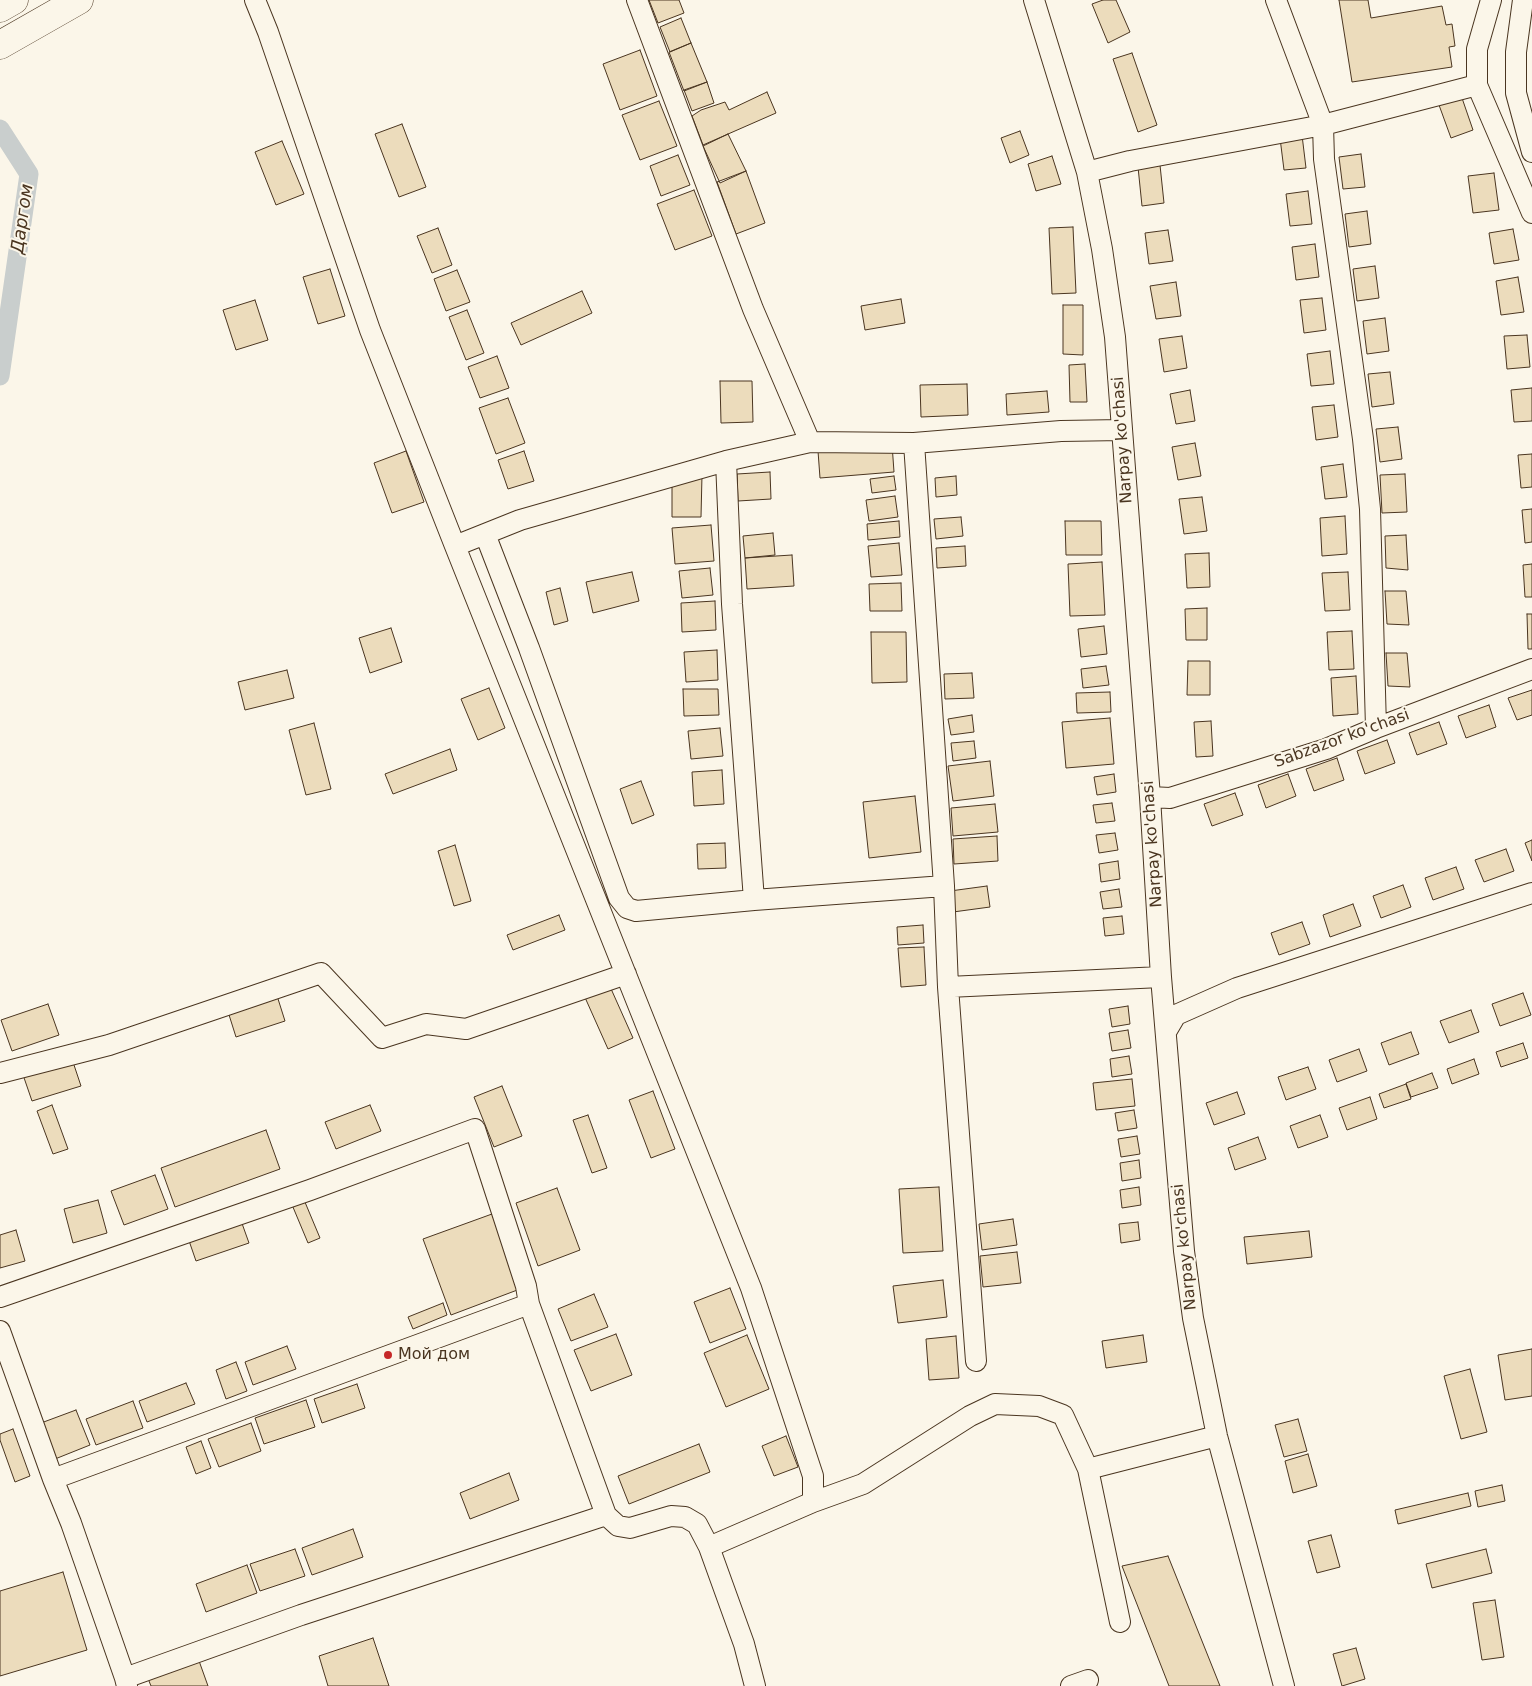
<!DOCTYPE html>
<html>
<head>
<meta charset="utf-8">
<style>
  body { margin:0 }
  canvas { display:block; background:#fbf6e9 }
</style>
</head>
<body>
<canvas width="1532" height="1686"></canvas>
<script>
const context = document.querySelector('canvas').getContext('2d');
context.lineJoin = 'round';
const poly = rows => new Path2D(rows.map(r => 'M' + r).join(''));
function trace(path, color, width, dash) { context.strokeStyle = color; context.lineWidth = width; context.lineCap = dash ? 'butt' : 'round'; context.setLineDash(dash || []); context.stroke(path); }
function fillPath(path, color) { context.fillStyle = color; context.fill(path, 'evenodd'); }
function write(font, color, halo, rows, align = 'center') {
  context.font = font + ' "DejaVu Sans",sans-serif'; context.lineWidth = 4; context.setLineDash([]); context.textBaseline = 'middle'; context.strokeStyle = halo; context.fillStyle = color; for (const [text, x, y, turn = 0] of rows) {
    context.save(); context.translate(x, y); context.rotate((+turn || 0) * Math.PI / 180); context.textAlign = isNaN(turn) ? turn : align; if (halo) context.strokeText(text, 0, 0); context.fillText(text, 0, 0); context.restore();
  }
}
trace(poly([
  [0,129,29,174,0,376]
]), '#c9cecd', 19);
const building = poly([
  [649,0,679,0,684,13,658,23,649,0],
  [1103,0,1116,0,1130,32,1108,43,1092,4,1103,0],
  [1339,0,1368,0,1371,18,1442,6,1446,25,1452,24,1455,46,1449,47,1452,67,1352,82,1339,0],
  [681,18,691,43,670,52,660,27,681,18],
  [691,43,707,82,684,91,669,52,691,43],
  [640,50,657,96,620,110,603,64,640,50],
  [1132,53,1157,125,1138,132,1113,59,1132,53],
  [707,82,714,103,692,111,684,90,707,82],
  [767,92,776,113,703,145,692,116,701,110,725,102,729,110,767,92],
  [1462,98,1473,130,1451,138,1439,105,1462,98],
  [659,101,677,146,640,160,622,115,659,101],
  [402,124,426,187,399,197,375,134,402,124],
  [1020,131,1029,155,1010,163,1001,138,1020,131],
  [728,134,746,171,720,183,703,146,728,134],
  [1302,135,1306,168,1284,170,1280,138,1302,135],
  [282,141,304,194,276,205,255,152,282,141],
  [1361,154,1365,187,1343,189,1339,157,1361,154],
  [678,155,690,185,661,196,650,166,678,155],
  [1052,156,1061,184,1036,191,1028,164,1052,156],
  [1160,165,1164,203,1142,206,1138,167,1160,165],
  [746,171,765,223,736,234,717,182,746,171],
  [1494,173,1499,210,1473,213,1468,176,1494,173],
  [694,190,712,236,675,250,657,204,694,190],
  [1308,191,1312,224,1290,226,1286,194,1308,191],
  [1367,211,1371,244,1349,247,1345,214,1367,211],
  [1073,227,1076,293,1052,294,1049,228,1073,227],
  [438,228,452,265,432,273,417,236,438,228],
  [1513,229,1519,260,1494,264,1489,233,1513,229],
  [1168,230,1173,261,1149,264,1145,233,1168,230],
  [1315,244,1319,277,1296,280,1292,247,1315,244],
  [1375,266,1379,298,1357,301,1353,269,1375,266],
  [330,269,345,316,318,324,303,277,330,269],
  [457,270,470,302,446,311,434,279,457,270],
  [1518,277,1524,312,1501,315,1496,281,1518,277],
  [1176,282,1181,316,1156,319,1150,286,1176,282],
  [582,291,592,313,521,345,511,323,582,291],
  [1322,298,1326,330,1304,333,1300,300,1322,298],
  [901,299,905,323,865,330,861,306,901,299],
  [255,300,268,340,236,350,223,310,255,300],
  [1063,305,1083,305,1083,355,1063,354,1063,305],
  [467,310,484,353,466,360,449,317,467,310],
  [1385,318,1389,351,1367,354,1363,321,1385,318],
  [1527,335,1530,367,1507,369,1504,336,1527,335],
  [1182,336,1187,368,1164,372,1159,339,1182,336],
  [1330,351,1334,384,1311,386,1307,354,1330,351],
  [497,356,509,388,480,398,468,367,497,356],
  [1085,364,1087,402,1070,402,1069,365,1085,364],
  [1390,372,1394,404,1372,407,1368,374,1390,372],
  [720,381,752,381,753,422,721,423,720,381],
  [967,384,968,415,921,417,920,385,967,384],
  [1532,388,1532,421,1514,422,1511,390,1532,388],
  [1190,390,1195,421,1176,424,1170,394,1190,390],
  [1047,391,1049,412,1007,415,1006,394,1047,391],
  [508,398,525,443,496,454,479,408,508,398],
  [1334,405,1338,437,1316,440,1312,407,1334,405],
  [1398,427,1402,459,1380,462,1376,429,1398,427],
  [1195,443,1201,476,1178,480,1172,447,1195,443],
  [892,444,894,472,820,478,818,451,892,444],
  [406,451,424,502,392,513,374,463,406,451],
  [524,451,534,481,508,489,498,460,524,451],
  [1532,454,1532,487,1521,488,1518,455,1532,454],
  [1343,464,1347,497,1325,499,1321,467,1343,464],
  [770,472,771,499,738,501,737,474,770,472],
  [1405,474,1407,512,1382,513,1380,475,1405,474],
  [672,475,702,475,701,517,672,517,672,475],
  [894,476,896,490,872,493,870,479,894,476],
  [956,476,957,495,936,497,935,478,956,476],
  [895,496,898,517,869,521,866,500,895,496],
  [1202,497,1207,531,1184,534,1179,499,1202,497],
  [1532,509,1532,542,1525,543,1522,510,1532,509],
  [1345,516,1347,554,1322,556,1320,518,1345,516],
  [961,517,963,536,936,539,934,519,961,517],
  [899,521,900,537,868,540,867,524,899,521],
  [1065,521,1101,521,1102,555,1066,555,1065,521],
  [711,525,714,561,675,564,672,528,711,525],
  [773,533,775,555,745,558,743,536,773,533],
  [1406,535,1408,570,1386,568,1385,536,1406,535],
  [899,543,902,575,871,577,868,546,899,543],
  [965,546,966,566,937,568,936,548,965,546],
  [1209,553,1210,587,1187,588,1185,554,1209,553],
  [792,555,794,586,747,589,745,558,792,555],
  [1102,562,1105,615,1070,616,1068,564,1102,562],
  [1532,564,1532,597,1525,597,1523,565,1532,564],
  [710,568,713,595,682,598,679,571,710,568],
  [632,572,639,601,593,613,586,582,632,572],
  [1348,572,1350,610,1325,611,1322,573,1348,572],
  [901,583,902,611,870,611,869,584,901,583],
  [560,588,568,621,554,625,546,592,560,588],
  [1385,591,1406,591,1409,625,1387,624,1385,591],
  [715,601,716,630,682,632,681,603,715,601],
  [1207,608,1207,640,1186,640,1185,609,1207,608],
  [1527,614,1532,614,1532,649,1528,649,1527,614],
  [1104,626,1107,654,1081,657,1078,629,1104,626],
  [391,628,402,662,370,673,359,638,391,628],
  [1352,631,1354,669,1329,670,1327,632,1352,631],
  [871,632,906,632,907,682,872,683,871,632],
  [717,650,718,680,686,682,684,652,717,650],
  [1386,653,1407,653,1410,687,1388,686,1386,653],
  [1188,661,1210,661,1210,695,1187,695,1188,661],
  [1106,666,1109,685,1083,688,1081,669,1106,666],
  [287,670,294,698,245,710,238,682,287,670],
  [972,673,974,698,945,699,944,674,972,673],
  [1356,676,1358,714,1333,716,1331,678,1356,676],
  [489,688,505,728,478,740,461,699,489,688],
  [683,689,718,689,719,715,684,716,683,689],
  [1532,690,1532,715,1517,720,1508,698,1532,690],
  [1110,692,1111,712,1077,713,1076,693,1110,692],
  [1489,705,1496,727,1466,738,1458,716,1489,705],
  [972,715,974,732,951,735,948,719,972,715],
  [1110,718,1114,764,1066,768,1062,722,1110,718],
  [1211,721,1213,756,1196,757,1194,722,1211,721],
  [1439,722,1447,744,1417,755,1409,733,1439,722],
  [314,723,331,789,306,795,289,730,314,723],
  [720,728,723,756,691,759,688,731,720,728],
  [1387,740,1395,763,1365,774,1357,751,1387,740],
  [974,741,976,758,953,761,951,743,974,741],
  [450,749,457,770,393,794,385,774,450,749],
  [1337,758,1344,780,1314,791,1306,769,1337,758],
  [990,761,994,796,953,801,948,766,990,761],
  [722,770,724,804,694,806,692,772,722,770],
  [1114,774,1116,792,1097,795,1094,777,1114,774],
  [1288,774,1296,796,1266,808,1258,785,1288,774],
  [641,781,654,815,632,824,620,789,641,781],
  [1235,793,1243,815,1212,826,1204,804,1235,793],
  [915,796,921,852,869,858,863,802,915,796],
  [1112,803,1115,821,1096,823,1093,805,1112,803],
  [995,804,998,832,953,836,951,808,995,804],
  [1115,833,1118,850,1099,853,1096,835,1115,833],
  [997,836,998,861,954,864,953,839,997,836],
  [1532,840,1532,861,1525,843,1532,840],
  [725,843,726,868,698,869,697,844,725,843],
  [455,845,471,901,454,906,438,851,455,845],
  [1506,849,1514,871,1484,882,1475,860,1506,849],
  [1118,861,1120,879,1101,882,1099,864,1118,861],
  [1456,867,1464,889,1433,900,1425,878,1456,867],
  [1403,885,1411,907,1381,918,1373,896,1403,885],
  [987,886,990,907,953,912,950,891,987,886],
  [1119,889,1122,907,1103,909,1100,892,1119,889],
  [1353,904,1361,926,1330,937,1323,915,1353,904],
  [559,915,565,930,513,950,507,935,559,915],
  [1122,916,1124,934,1105,936,1103,918,1122,916],
  [1302,922,1310,944,1279,955,1271,933,1302,922],
  [923,925,924,943,898,945,897,927,923,925],
  [924,947,926,985,901,987,898,948,924,947],
  [608,982,633,1038,608,1049,583,993,608,982],
  [273,983,285,1021,236,1037,224,999,273,983],
  [1523,993,1531,1015,1500,1026,1492,1004,1523,993],
  [48,1004,59,1035,12,1051,1,1020,48,1004],
  [1128,1006,1130,1024,1112,1027,1109,1009,1128,1006],
  [1471,1010,1479,1032,1449,1043,1440,1021,1471,1010],
  [1128,1030,1131,1048,1112,1051,1109,1033,1128,1030],
  [1411,1032,1419,1054,1389,1065,1381,1043,1411,1032],
  [1523,1043,1528,1058,1501,1067,1496,1052,1523,1043],
  [1359,1049,1367,1071,1337,1082,1329,1060,1359,1049],
  [70,1053,81,1086,32,1101,21,1069,70,1053],
  [1129,1056,1132,1074,1112,1077,1110,1059,1129,1056],
  [1474,1059,1479,1074,1452,1084,1447,1069,1474,1059],
  [1308,1067,1316,1089,1286,1100,1278,1077,1308,1067],
  [1432,1073,1438,1088,1411,1097,1406,1083,1432,1073],
  [1132,1079,1135,1106,1096,1110,1093,1083,1132,1079],
  [1406,1084,1411,1099,1384,1108,1379,1094,1406,1084],
  [502,1086,522,1136,494,1147,474,1097,502,1086],
  [653,1091,675,1149,651,1158,629,1100,653,1091],
  [1237,1092,1245,1114,1214,1125,1206,1103,1237,1092],
  [1370,1097,1377,1119,1347,1130,1339,1108,1370,1097],
  [52,1105,68,1149,53,1154,37,1111,52,1105],
  [370,1105,381,1131,336,1149,325,1122,370,1105],
  [1134,1110,1137,1128,1118,1131,1115,1113,1134,1110],
  [588,1115,607,1168,592,1173,573,1120,588,1115],
  [1320,1115,1328,1137,1298,1148,1290,1126,1320,1115],
  [266,1130,280,1169,175,1207,161,1168,266,1130],
  [1137,1136,1140,1154,1121,1157,1118,1139,1137,1136],
  [1258,1137,1266,1159,1235,1170,1228,1148,1258,1137],
  [1139,1160,1141,1178,1122,1181,1120,1163,1139,1160],
  [155,1175,168,1209,124,1225,111,1191,155,1175],
  [939,1187,943,1251,903,1253,899,1189,939,1187],
  [1139,1187,1141,1205,1122,1208,1120,1190,1139,1187],
  [557,1188,580,1250,538,1266,516,1203,557,1188],
  [302,1195,320,1238,308,1243,290,1200,302,1195],
  [98,1200,107,1233,73,1243,64,1209,98,1200],
  [492,1214,520,1289,451,1315,423,1239,492,1214],
  [239,1215,249,1243,196,1261,186,1232,239,1215],
  [1013,1219,1017,1245,982,1250,979,1224,1013,1219],
  [1138,1222,1140,1240,1121,1243,1119,1224,1138,1222],
  [16,1230,25,1261,0,1268,0,1235,16,1230],
  [1309,1231,1312,1257,1247,1264,1244,1237,1309,1231],
  [1017,1252,1021,1283,983,1287,980,1256,1017,1252],
  [943,1280,947,1317,898,1323,893,1286,943,1280],
  [730,1288,746,1329,710,1343,694,1302,730,1288],
  [594,1294,608,1327,571,1341,558,1309,594,1294],
  [443,1303,447,1315,413,1329,408,1317,443,1303],
  [616,1334,632,1375,591,1391,574,1350,616,1334],
  [747,1335,769,1389,726,1407,704,1353,747,1335],
  [1143,1335,1147,1362,1106,1368,1102,1341,1143,1335],
  [956,1336,959,1378,929,1380,926,1339,956,1336],
  [287,1346,296,1369,253,1385,245,1362,287,1346],
  [1532,1349,1532,1396,1505,1400,1498,1355,1532,1349],
  [236,1362,247,1391,226,1399,216,1370,236,1362],
  [1470,1369,1487,1432,1461,1439,1444,1376,1470,1369],
  [186,1383,195,1404,147,1422,139,1401,186,1383],
  [357,1384,365,1408,322,1423,314,1399,357,1384],
  [306,1400,315,1427,264,1444,255,1418,306,1400],
  [133,1401,143,1428,96,1445,86,1419,133,1401],
  [76,1410,90,1445,55,1459,41,1423,76,1410],
  [1298,1419,1307,1451,1284,1457,1275,1425,1298,1419],
  [251,1423,261,1451,219,1467,208,1439,251,1423],
  [13,1429,30,1476,15,1482,0,1440,0,1434,13,1429],
  [786,1436,798,1467,774,1476,762,1446,786,1436],
  [201,1441,211,1468,196,1474,186,1447,201,1441],
  [699,1444,710,1472,629,1504,618,1476,699,1444],
  [1308,1454,1317,1486,1293,1493,1285,1461,1308,1454],
  [509,1473,519,1500,470,1519,460,1493,509,1473],
  [1502,1485,1505,1501,1478,1507,1475,1491,1502,1485],
  [1468,1493,1471,1506,1398,1524,1395,1510,1468,1493],
  [353,1529,363,1557,312,1575,302,1548,353,1529],
  [1331,1535,1340,1567,1317,1573,1308,1541,1331,1535],
  [295,1549,305,1576,260,1591,250,1564,295,1549],
  [1486,1549,1492,1573,1432,1588,1426,1564,1486,1549],
  [1168,1556,1220,1686,1169,1686,1122,1566,1168,1556],
  [247,1565,257,1593,206,1612,196,1584,247,1565],
  [63,1572,87,1650,0,1676,0,1591,63,1572],
  [1495,1600,1504,1657,1482,1660,1473,1603,1495,1600],
  [373,1638,389,1686,328,1686,319,1656,373,1638],
  [1356,1648,1365,1679,1342,1686,1333,1654,1356,1648],
  [198,1658,208,1686,151,1686,147,1676,198,1658]
]);
fillPath(building, '#ecdcbc');
trace(building, '#4a3520', 1);
const minor = poly([
  [255,0,268,32,370,330,455,546,751,1288,813,1476,813,1502,709,1547],
  [637,0,753,309,810,442],
  [1034,0,1087,172,1102,249,1115,337,1150,797,1161,977,1184,1251,1193,1318,1217,1436,1284,1686],
  [1276,0,1323,125,1324,159,1363,439,1370,509,1376,728],
  [1491,0,1477,49,1477,85,1532,213],
  [1523,0,1516,52,1516,93,1532,152],
  [1087,172,1130,161,1323,125,1477,85],
  [914,443,944,886,948,987,976,1361],
  [726,461,732,604,754,900,944,886],
  [485,534,529,648,619,898,627,908,636,911,754,900],
  [455,546,520,520,726,461,810,442,914,443,1061,431,1122,430],
  [1150,797,1170,798,1326,749,1376,728,1532,669],
  [948,987,1161,977],
  [1166,1032,1176,1015,1237,988,1532,893],
  [0,1073,109,1045,321,973,382,1038,426,1024,466,1029,626,974],
  [0,1297,310,1190,475,1129,526,1286,529,1304,606,1515,618,1526,630,1528,671,1516,685,1517,697,1524,709,1547,744,1644,755,1686],
  [0,1331,53,1479,71,1523,125,1678],
  [1088,1469,1120,1622],
  [53,1479,529,1304],
  [813,1502,863,1484,970,1416,995,1404,1039,1406,1063,1415,1088,1469,1217,1436],
  [127,1686,125,1678,301,1615,606,1515],
  [1071,1686,1088,1680]
]);
const highway = poly([
  [0,8,14,0],
  [0,45,79,0]
]);
trace(minor, '#4a3520', 22);
trace(highway, '#4a3520', 29);
trace(minor, '#fbf6e9', 20);
trace(highway, '#fbf6e9', 28);
for (const [x, y, r, color] of [
  [388,1355,5,"#c62828"]
]) { const dot = new Path2D(); dot.arc(x, y, r, 0, 2 * Math.PI); context.fillStyle = color; context.fill(dot); trace(dot, '#fbf6e9', 2); }
write('16px', '#4a3520', '#fbf6e9', [
  ["Narpay ko'chasi",1123,440,-94],
  ["Sabzazor ko'chasi",1342,739,-20],
  ["Narpay ko'chasi",1153,844,-94],
  ["Narpay ko'chasi",1185,1247,-96]
]);
write('16px', '#4a3520', '#fbf6e9', [
  ["Мой дом",398,1355]
], 'left');
write('italic 18px', '#4a3520', '#fbf6e9', [
  ["Даргом",23,219,-82]
]);
</script>
</body>
</html>
